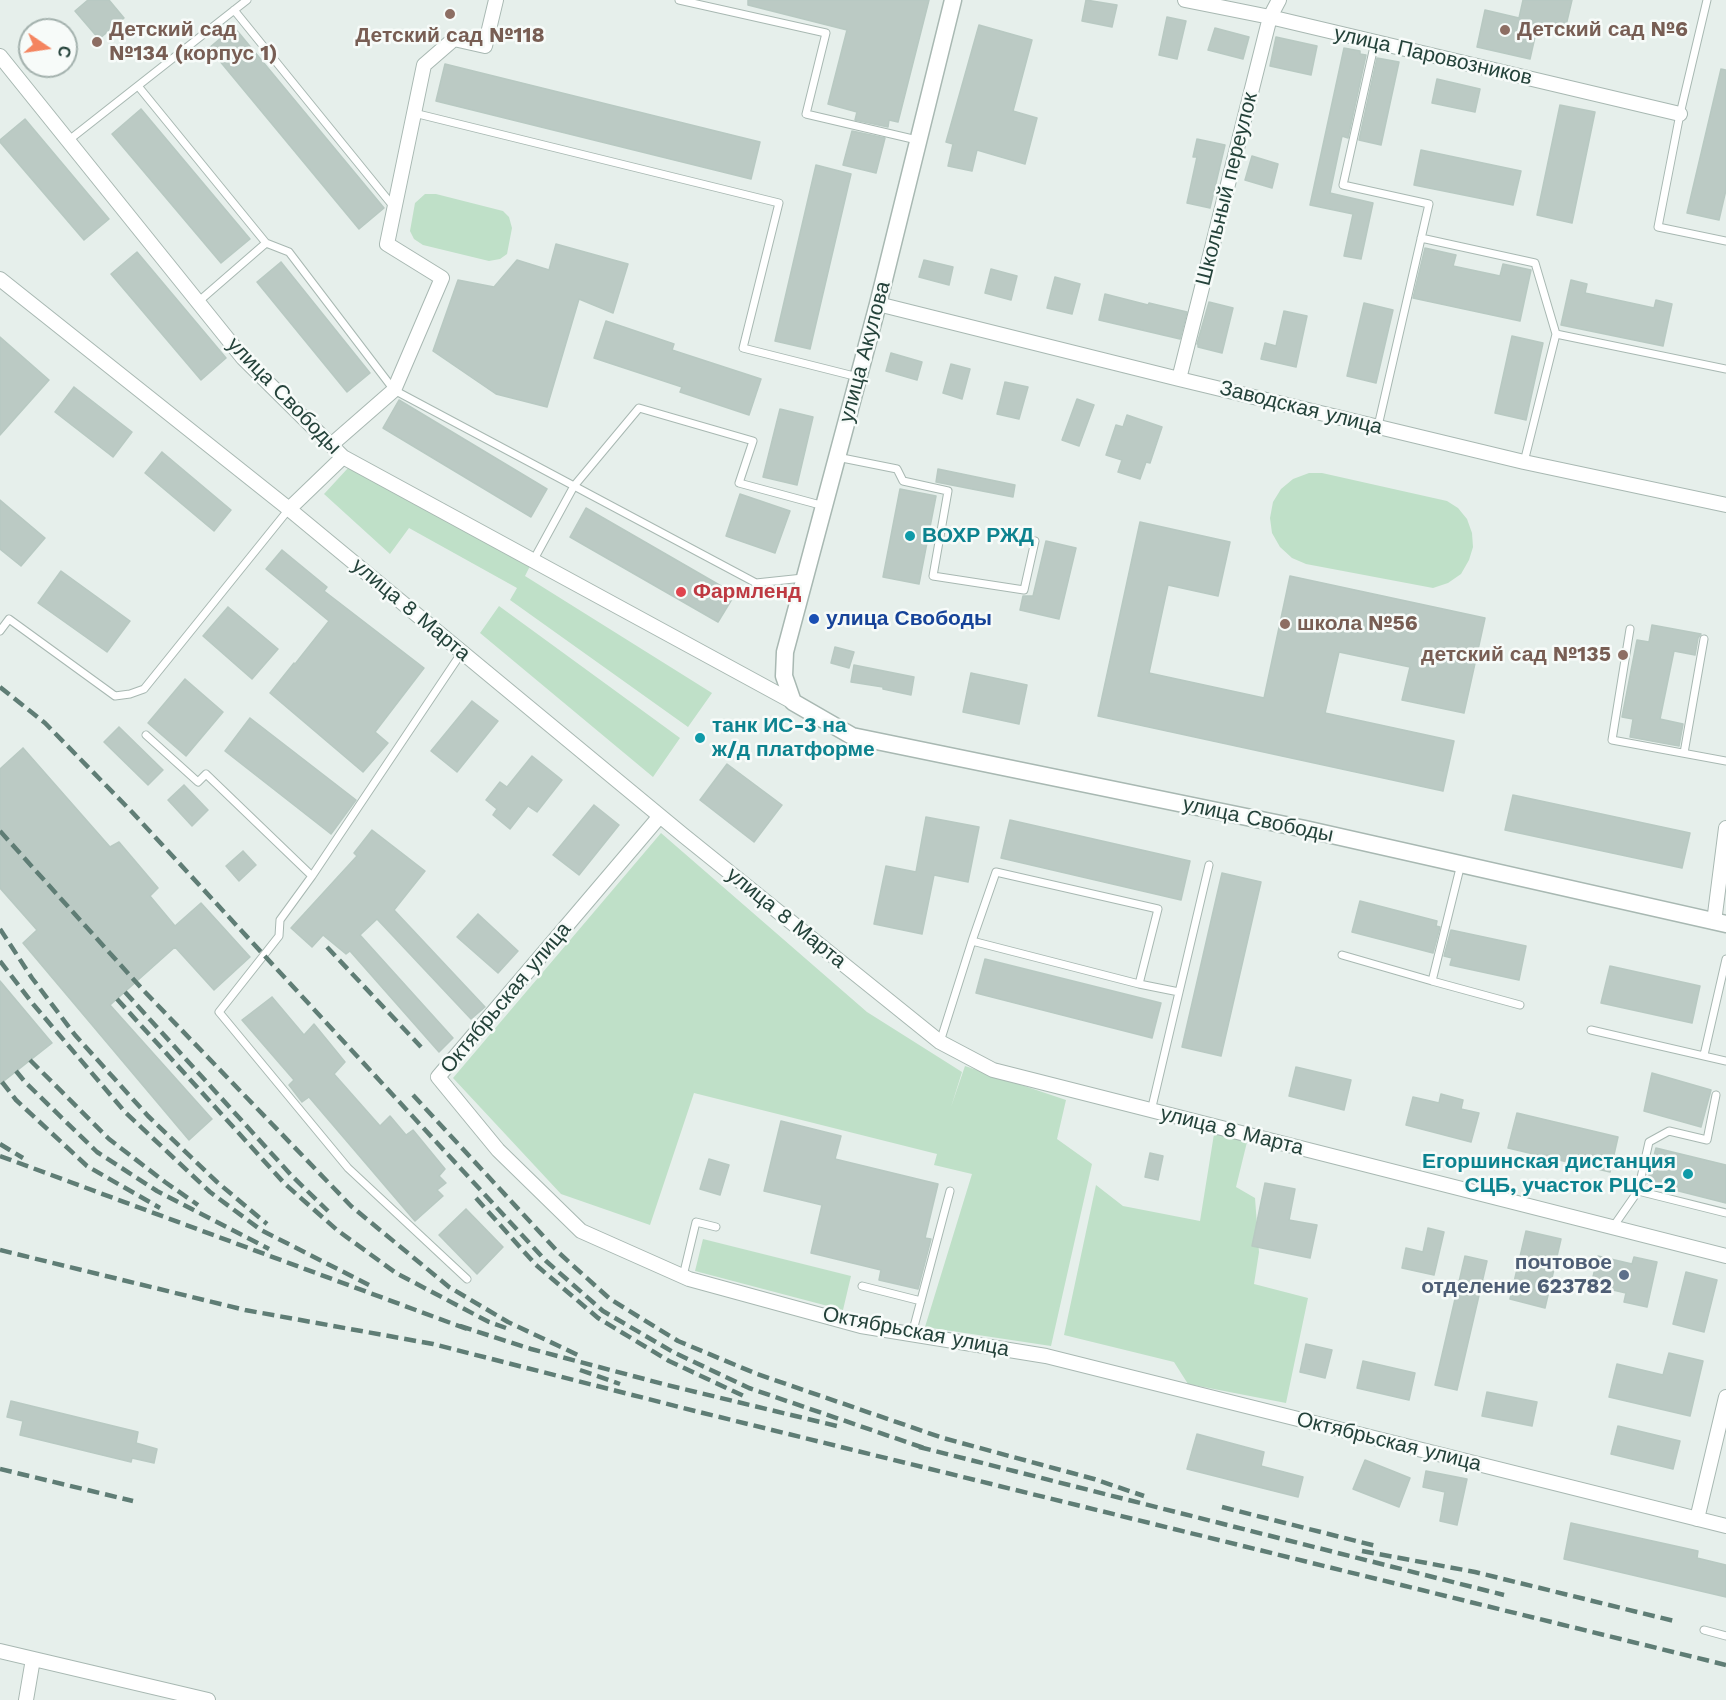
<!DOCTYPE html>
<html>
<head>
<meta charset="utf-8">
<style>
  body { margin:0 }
  #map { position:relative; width:1726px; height:1700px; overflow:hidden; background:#e6efeb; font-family:"Work Sans",sans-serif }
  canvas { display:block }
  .north { position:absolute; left:18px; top:18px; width:60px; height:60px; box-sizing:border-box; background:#f7fbf9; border:2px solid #a3b1ad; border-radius:50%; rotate:103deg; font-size:16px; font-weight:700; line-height:24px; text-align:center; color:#24423a }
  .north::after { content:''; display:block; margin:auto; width:21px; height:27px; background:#f4845f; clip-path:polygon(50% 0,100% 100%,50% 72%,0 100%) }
</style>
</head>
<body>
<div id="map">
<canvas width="1726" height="1700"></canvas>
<div class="north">С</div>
</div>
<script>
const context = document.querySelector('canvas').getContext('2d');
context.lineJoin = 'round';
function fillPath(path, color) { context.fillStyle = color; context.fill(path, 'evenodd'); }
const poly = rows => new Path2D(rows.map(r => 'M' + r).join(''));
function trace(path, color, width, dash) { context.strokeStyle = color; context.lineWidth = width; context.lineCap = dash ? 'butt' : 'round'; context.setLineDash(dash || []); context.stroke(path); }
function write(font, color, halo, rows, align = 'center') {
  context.font = font + ' "Work Sans",sans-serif'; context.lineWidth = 5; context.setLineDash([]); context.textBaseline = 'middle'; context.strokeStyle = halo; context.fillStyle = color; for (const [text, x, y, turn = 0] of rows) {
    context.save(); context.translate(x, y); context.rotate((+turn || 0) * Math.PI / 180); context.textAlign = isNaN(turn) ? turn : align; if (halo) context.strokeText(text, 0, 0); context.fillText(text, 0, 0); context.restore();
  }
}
fillPath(poly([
  [425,194,436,194,503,211,509,217,512,228,507,254,500,259,489,261,423,245,414,239,410,231,415,203],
  [348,468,530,566,525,576,712,693,688,727,510,600,517,588,409,528,390,554,324,494],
  [1309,473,1322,473,1447,501,1458,508,1467,519,1472,533,1473,547,1469,560,1461,574,1448,583,1433,588,1306,564,1292,558,1280,547,1272,533,1270,518,1273,502,1281,489,1293,479],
  [499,606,680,738,653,777,480,633],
  [661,833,867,1012,962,1072,951,1107,965,1066,1066,1100,1057,1139,1092,1164,1051,1346,925,1327,972,1174,934,1165,937,1154,694,1093,650,1225,561,1194,453,1078],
  [1214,1134,1247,1142,1236,1187,1255,1198,1259,1252,1254,1284,1308,1298,1286,1403,1188,1384,1174,1362,1064,1335,1096,1185,1123,1206,1200,1221],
  [703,1239,851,1276,843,1310,695,1271]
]), '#bfe0c8');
const building = poly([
  [88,0,109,0,124,18,99,39,75,11,88,0],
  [748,0,929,0,898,122,889,120,888,127,855,120,857,112,828,104,847,30,748,5,748,0],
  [1086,0,1117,5,1112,27,1082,21,1086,0],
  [1523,0,1572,0,1564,34,1537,28,1530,59,1477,47,1485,10,1519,18,1523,0],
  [1167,17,1186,21,1177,59,1159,55,1167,17],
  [979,25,1032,40,1013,111,1037,118,1025,164,977,150,972,171,948,166,953,144,946,142,979,25],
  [234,27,384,208,359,229,209,48,234,27],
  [1215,28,1249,37,1243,59,1208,50,1215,28],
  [1276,37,1317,46,1311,75,1270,66,1276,37],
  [1344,48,1360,51,1360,54,1366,55,1348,138,1342,136,1330,193,1373,203,1361,259,1344,256,1353,214,1310,205,1344,48],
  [1377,58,1399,62,1381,145,1359,140,1377,58],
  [445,64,760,142,751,179,436,101,445,64],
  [1721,69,1726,70,1726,190,1719,220,1687,213,1721,69],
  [1437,79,1480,89,1475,112,1432,103,1437,79],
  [1560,105,1595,112,1572,223,1537,215,1560,105],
  [141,109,250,239,221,263,112,134,141,109],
  [25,119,109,219,84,240,0,142,0,140,25,119],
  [852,131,885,138,876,173,843,165,852,131],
  [1197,139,1225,145,1210,208,1187,203,1197,157,1193,157,1197,139],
  [1421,150,1521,171,1513,205,1414,185,1421,150],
  [1252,156,1278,164,1272,188,1245,180,1252,156],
  [816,165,851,174,810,349,775,341,816,165],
  [556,244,628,264,613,313,579,299,547,407,496,394,433,351,458,280,494,287,517,260,549,270,556,244],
  [1425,248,1456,255,1453,266,1500,276,1503,264,1531,270,1520,321,1413,298,1425,248],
  [137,252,226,358,201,380,111,274,137,252],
  [924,260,953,267,949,285,919,277,924,260],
  [281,262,370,373,347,392,257,282,281,262],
  [991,269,1017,276,1011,300,985,293,991,269],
  [1055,277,1080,284,1072,314,1047,308,1055,277],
  [1571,280,1587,284,1585,293,1654,308,1656,300,1672,304,1663,346,1561,325,1571,280],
  [1105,294,1148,305,1149,303,1187,312,1180,339,1099,320,1105,294],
  [1209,302,1233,308,1222,353,1198,347,1198,344,1197,344,1209,302],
  [1364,303,1393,310,1376,383,1347,376,1364,303],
  [1284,311,1307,316,1296,367,1261,359,1265,343,1276,346,1284,311],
  [606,321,674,344,672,350,761,379,749,415,680,392,682,387,594,358,606,321],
  [1512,336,1543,343,1526,420,1495,413,1512,336],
  [0,337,49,380,0,435,0,337],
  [891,353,922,362,917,380,886,371,891,353],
  [951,364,970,369,962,399,943,393,951,364],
  [1005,382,1028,387,1019,419,997,414,1005,382],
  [74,387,132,432,113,457,55,412,74,387],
  [1077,399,1094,405,1079,446,1062,440,1077,399],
  [399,400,547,489,531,517,383,428,399,400],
  [780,409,813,417,797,485,763,477,780,409],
  [1127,415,1162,427,1150,463,1146,462,1140,479,1118,472,1122,460,1106,455,1116,425,1123,427,1127,415],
  [162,452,231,510,214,531,145,473,162,452],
  [938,469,1015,485,1013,497,936,482,938,469],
  [900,489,936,496,919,584,883,577,900,489],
  [740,494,790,511,775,553,726,536,740,494],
  [0,500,45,538,21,566,0,549,0,500],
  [586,508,735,594,718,622,570,537,586,508],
  [1140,522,1230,542,1218,596,1168,585,1149,673,1264,698,1290,576,1485,618,1464,713,1402,700,1410,667,1339,652,1325,713,1454,741,1443,791,1098,716,1140,522],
  [1046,541,1076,548,1059,619,1020,610,1023,596,1033,596,1046,541],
  [282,550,327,587,324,591,424,668,375,732,388,743,363,772,270,693,294,663,295,664,329,621,266,569,282,550],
  [61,571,130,621,107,652,38,603,61,571],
  [228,607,278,649,252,679,203,636,228,607],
  [1652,625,1701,634,1698,638,1695,655,1674,651,1660,719,1683,724,1679,746,1630,737,1633,719,1622,717,1637,640,1649,642,1652,625],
  [835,647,854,652,849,668,831,663,835,647],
  [854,665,914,677,911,695,883,689,883,687,851,682,854,665],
  [971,673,1027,685,1019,724,963,712,971,673],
  [185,679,223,712,186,756,148,723,185,679],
  [472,701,498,721,457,772,431,751,472,701],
  [250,718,356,800,331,834,225,751,250,718],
  [119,727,163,770,148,785,104,742,119,727],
  [23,748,110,847,119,842,158,888,150,896,175,926,201,903,250,957,214,990,175,947,110,1005,212,1119,189,1140,23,943,37,930,0,888,0,769,23,748],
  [532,756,562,780,537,812,528,806,510,829,493,815,497,809,486,800,500,782,507,787,532,756],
  [727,764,782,805,754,842,700,800,727,764],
  [184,785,208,810,192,826,168,800,184,785],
  [1513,795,1690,833,1682,868,1505,830,1513,795],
  [594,805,619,825,579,875,553,855,594,805],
  [926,817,979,827,968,882,934,875,922,934,874,924,886,866,916,872,926,817],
  [1010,820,1190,861,1181,900,1001,858,1010,820],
  [372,830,425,871,394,910,485,1007,471,1019,377,919,360,935,453,1038,439,1052,350,951,346,954,323,935,312,947,291,928,357,856,354,853,372,830],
  [243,851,256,865,239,881,226,866,243,851],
  [1222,873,1261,882,1221,1056,1182,1047,1222,873],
  [1360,901,1437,921,1436,926,1440,927,1433,953,1352,932,1360,901],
  [478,914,518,951,498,973,457,937,478,914],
  [1451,930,1526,946,1519,980,1450,965,1452,958,1444,956,1451,930],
  [985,959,1161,1003,1152,1038,976,993,985,959],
  [1610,966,1700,986,1692,1023,1601,1003,1610,966],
  [0,981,52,1043,0,1084,0,981],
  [272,997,304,1035,314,1024,345,1062,334,1074,380,1126,390,1116,406,1135,413,1130,445,1169,439,1176,446,1183,437,1190,443,1196,415,1221,309,1097,302,1102,289,1085,294,1080,242,1020,272,997],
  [1296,1067,1351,1080,1344,1110,1289,1096,1296,1067],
  [1652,1073,1711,1090,1701,1127,1644,1111,1652,1073],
  [1441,1094,1463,1100,1461,1109,1479,1113,1471,1142,1406,1125,1413,1097,1439,1103,1441,1094],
  [1517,1113,1618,1137,1610,1172,1508,1148,1517,1113],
  [781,1121,841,1136,835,1159,938,1184,925,1238,931,1239,918,1289,879,1280,881,1270,811,1253,822,1205,764,1191,781,1121],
  [1656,1148,1726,1165,1726,1203,1647,1183,1656,1148],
  [1150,1153,1163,1156,1158,1180,1145,1177,1150,1153],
  [709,1159,729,1165,720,1195,700,1189,709,1159],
  [1265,1183,1295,1189,1289,1220,1317,1225,1310,1258,1252,1246,1265,1183],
  [466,1209,503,1247,477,1274,439,1235,466,1209],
  [1428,1228,1444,1232,1434,1275,1402,1268,1406,1248,1423,1252,1428,1228],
  [1526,1231,1561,1239,1545,1308,1510,1299,1526,1231],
  [1465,1256,1487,1261,1457,1390,1435,1385,1465,1256],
  [1598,1256,1632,1264,1634,1257,1657,1262,1647,1307,1624,1302,1626,1293,1591,1285,1598,1256],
  [1686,1272,1717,1280,1704,1332,1673,1324,1686,1272],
  [1306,1344,1332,1350,1325,1378,1300,1372,1306,1344],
  [1669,1353,1703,1361,1690,1416,1609,1397,1617,1364,1663,1375,1669,1353],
  [1363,1361,1415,1373,1409,1400,1357,1388,1363,1361],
  [1487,1392,1537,1402,1532,1426,1482,1416,1487,1392],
  [11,1401,138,1432,136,1443,157,1449,154,1463,132,1458,131,1462,20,1435,23,1421,7,1417,11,1401],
  [1618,1426,1680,1441,1673,1469,1611,1454,1618,1426],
  [1197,1434,1264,1452,1261,1466,1303,1477,1298,1497,1187,1469,1197,1434],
  [1365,1460,1410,1478,1399,1507,1353,1489,1365,1460],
  [1426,1471,1467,1479,1457,1525,1440,1521,1445,1492,1423,1487,1426,1471],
  [1571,1523,1698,1551,1697,1558,1726,1565,1726,1597,1564,1559,1571,1523]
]);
fillPath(building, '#bbcac4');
trace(building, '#b8c9c2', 1.5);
const service = poly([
  [679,0,826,33,806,114,917,140],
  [1707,0,1680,114,1658,227,1726,241],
  [234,10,393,206],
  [1375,42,1343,185,1429,204,1378,426],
  [138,86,266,243,289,252,394,390,756,583,803,578],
  [414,113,779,203,743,348,858,377],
  [69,140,247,0],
  [1421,238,1535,263,1556,334,1524,462],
  [198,302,266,243],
  [1556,334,1726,369],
  [837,457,897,469,903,481,948,491,933,576,1024,590,1035,541],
  [533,561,574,486,639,408,753,441,739,483,824,506],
  [1630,629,1612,740,1726,761],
  [0,631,9,619,115,696,130,694,144,689,289,509],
  [462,652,312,876,280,920,279,936,219,1012,348,1168,467,1279],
  [146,735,198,782,206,774,312,876],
  [1684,753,1704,639],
  [1342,955,1432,981,1461,864],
  [1432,981,1520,1005],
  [1139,984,1179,992],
  [1591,1030,1726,1061],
  [940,1042,972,941,996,872,1158,909,1139,984,972,941],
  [1704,1055,1726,959],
  [1151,1111,1209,865],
  [1638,1191,1649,1142,1669,1131,1707,1140,1716,1095],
  [1613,1227,1638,1191,1726,1213],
  [683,1276,696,1222,716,1227],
  [862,1286,921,1301],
  [912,1334,950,1191],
  [1704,1630,1726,1636]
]);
const minor = poly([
  [1185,0,1270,17,1680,114],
  [0,56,243,358,343,457,793,702],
  [0,279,289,509,683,835,940,1042,993,1070,1726,1256],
  [878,304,1179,379,1524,462,1726,505],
  [1179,379,1270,17,1279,0],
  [331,445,394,390,442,278,387,244,424,65,454,39,485,46,496,0],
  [289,509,343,457],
  [660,816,438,1077,498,1150,581,1231,689,1279,861,1326,1046,1356,1726,1526],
  [1714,922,1726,828],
  [1697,1519,1726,1397],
  [0,1651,208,1700],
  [26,1700,33,1659]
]);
const tertiary = poly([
  [953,0,878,304,785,652,784,676,793,702,852,736,1305,829,1726,924]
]);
trace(service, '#a8b8b2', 9);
trace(minor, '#a8b8b2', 16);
trace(tertiary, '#a8b8b2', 19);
trace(service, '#fff', 7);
trace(minor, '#fff', 14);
trace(tertiary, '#fff', 16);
trace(poly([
  [0,687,45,723,132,812,546,1261,603,1311,673,1352,749,1388,927,1449],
  [0,831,144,991,351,1206,449,1287,508,1322,580,1356],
  [0,929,32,978,75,1035,148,1116,217,1182,267,1224],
  [327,947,421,1047],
  [0,961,33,1004,125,1112,210,1192,261,1230,369,1285],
  [125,992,292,1176,328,1211],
  [117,999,285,1184,337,1230,396,1273,489,1322,506,1328],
  [30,1060,109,1139,165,1182,198,1205],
  [16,1071,25,1082,97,1152,157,1191,269,1249],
  [2,1082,16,1100,87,1166,160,1208],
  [413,1095,558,1252,610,1299,678,1341,757,1374,943,1438,1094,1479,1144,1496],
  [0,1144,23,1158],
  [0,1156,467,1329],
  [476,1198,536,1265,598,1318,669,1361,748,1398],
  [0,1250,245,1310,433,1344,695,1411,1726,1665],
  [460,1326,531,1349,667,1385,841,1427],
  [580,1370,620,1384],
  [919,1447,1504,1595],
  [0,1469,133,1501],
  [1222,1507,1376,1546],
  [1362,1551,1475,1572,1674,1621]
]), '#5f7d75', 4.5, [12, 6]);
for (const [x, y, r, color] of [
  [450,14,6,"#8d6e63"],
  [1505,30,6,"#8d6e63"],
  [97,42,6,"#8d6e63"],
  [910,536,6,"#0f9aa8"],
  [681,592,6,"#e0444e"],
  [814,619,6,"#1a4fb4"],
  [1285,624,6,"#8d6e63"],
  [1623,655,6,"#8d6e63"],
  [700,738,6,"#0f9aa8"],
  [1688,1174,6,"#0f9aa8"],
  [1624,1275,6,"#5c6f8a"]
]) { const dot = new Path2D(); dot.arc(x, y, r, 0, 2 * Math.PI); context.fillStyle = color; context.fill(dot); trace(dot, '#f7fbf9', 2); }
write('bold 21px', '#785e54', '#f7fbf9', [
  ["Детский сад",109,30],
  ["№134 (корпус 1)",109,54],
  ["Детский сад №6",1517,30],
  ["Детский сад №118",450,36,"center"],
  ["школа №56",1297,624],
  ["детский сад №135",1611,655,"right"]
], 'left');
write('21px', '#24423a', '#f7fbf9', [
  ["улица Паровозников",1433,56,13],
  ["Школьный переулок",1227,189,-76],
  ["улица Акулова",865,352,-75],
  ["улица Свободы",284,396,46],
  ["Заводская улица",1301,408,14],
  ["улица 8 Марта",411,610,40],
  ["улица Свободы",1258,820,12],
  ["улица 8 Марта",786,918,39],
  ["Октябрьская улица",506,998,-50],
  ["улица 8 Марта",1232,1131,14],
  ["Октябрьская улица",916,1332,11],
  ["Октябрьская улица",1389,1442,14]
]);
write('bold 21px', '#0d838f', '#f7fbf9', [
  ["ВОХР РЖД",922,536],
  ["танк ИС-3 на",712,726],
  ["ж/д платформе",712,750],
  ["Егоршинская дистанция",1676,1162,"right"],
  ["СЦБ, участок РЦС-2",1676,1186,"right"]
], 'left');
write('bold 21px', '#be3a42', '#f7fbf9', [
  ["Фармленд",693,592]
], 'left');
write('bold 21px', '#164399', '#f7fbf9', [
  ["улица Свободы",826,619]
], 'left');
write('bold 21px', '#4e5e75', '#f7fbf9', [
  ["почтовое",1612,1263],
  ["отделение 623782",1612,1287]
], 'right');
</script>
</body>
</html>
